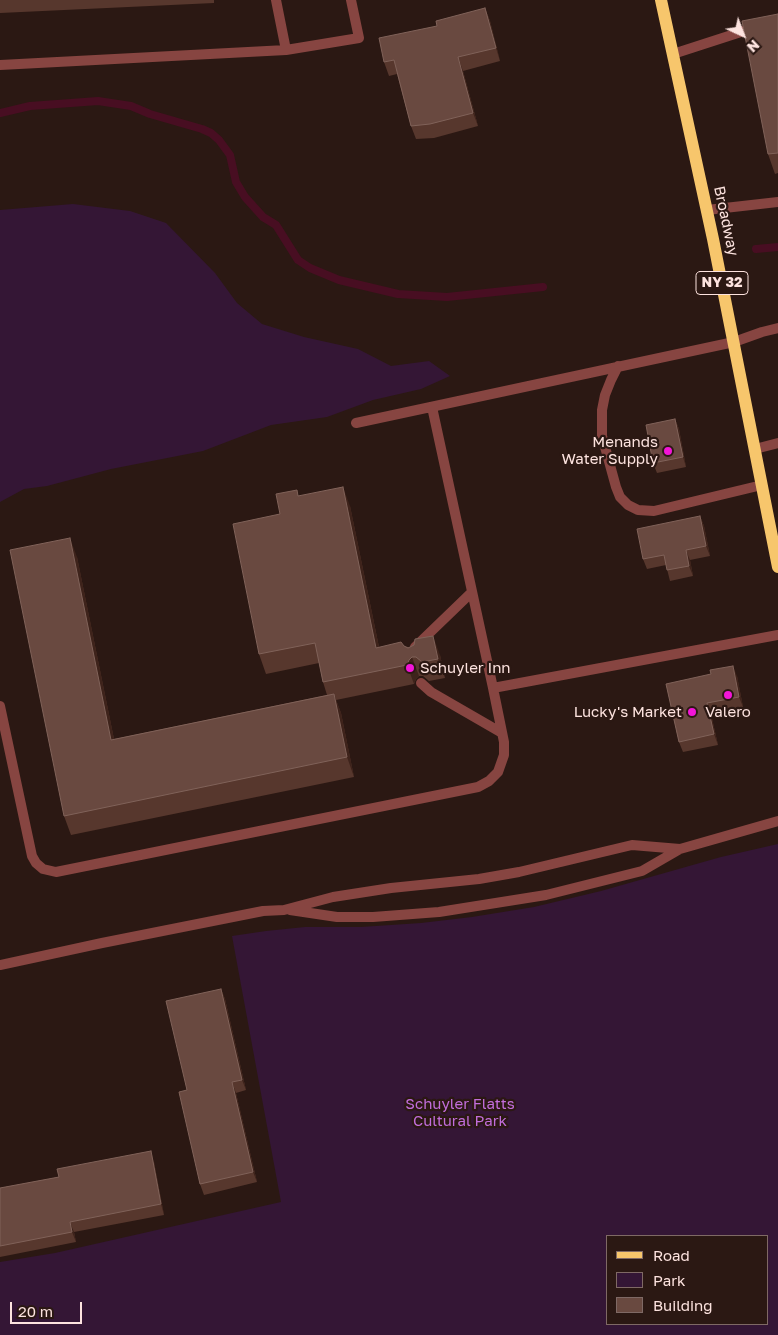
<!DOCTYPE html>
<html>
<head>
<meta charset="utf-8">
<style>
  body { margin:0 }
  #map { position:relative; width:778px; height:1335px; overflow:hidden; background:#2b1813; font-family:"Golos Text",sans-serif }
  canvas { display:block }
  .legend { position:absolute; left:606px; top:1235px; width:162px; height:90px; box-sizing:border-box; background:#2b1813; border:1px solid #7f6965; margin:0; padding:6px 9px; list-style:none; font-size:15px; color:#fde3df }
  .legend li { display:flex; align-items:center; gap:10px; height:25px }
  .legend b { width:25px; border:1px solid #7f6965 }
  .north { position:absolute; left:718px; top:10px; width:50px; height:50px; -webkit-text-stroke:4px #2b1813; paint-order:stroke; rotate:137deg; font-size:14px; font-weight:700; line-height:20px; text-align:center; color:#fde3df }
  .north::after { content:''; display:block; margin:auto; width:18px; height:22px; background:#fde3df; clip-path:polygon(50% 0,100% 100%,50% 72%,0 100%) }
  .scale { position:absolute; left:10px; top:1302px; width:72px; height:22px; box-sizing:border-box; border:2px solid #fde3df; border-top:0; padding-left:6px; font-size:15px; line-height:18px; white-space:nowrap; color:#fde3df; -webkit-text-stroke:4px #2b1813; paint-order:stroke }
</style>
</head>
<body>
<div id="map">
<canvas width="778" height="1335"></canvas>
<ul class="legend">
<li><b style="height:6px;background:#f7c66c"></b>Road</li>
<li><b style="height:14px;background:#341635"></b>Park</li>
<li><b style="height:14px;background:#694940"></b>Building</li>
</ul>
<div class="north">N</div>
<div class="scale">20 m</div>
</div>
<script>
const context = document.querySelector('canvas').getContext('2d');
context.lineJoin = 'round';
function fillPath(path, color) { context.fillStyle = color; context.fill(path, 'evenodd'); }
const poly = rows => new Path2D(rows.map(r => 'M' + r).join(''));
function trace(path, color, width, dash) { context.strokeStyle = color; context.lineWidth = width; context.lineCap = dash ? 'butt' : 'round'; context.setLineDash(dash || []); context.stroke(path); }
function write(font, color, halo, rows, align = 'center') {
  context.font = font + ' "Golos Text",sans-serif'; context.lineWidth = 4.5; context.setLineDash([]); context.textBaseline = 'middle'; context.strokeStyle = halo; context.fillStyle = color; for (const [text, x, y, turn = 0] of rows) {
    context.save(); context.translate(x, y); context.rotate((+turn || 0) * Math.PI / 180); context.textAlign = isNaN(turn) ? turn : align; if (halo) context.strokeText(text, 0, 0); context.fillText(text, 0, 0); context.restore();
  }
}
fillPath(poly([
  [73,204,130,211,166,223,215,273,237,303,262,324,304,337,358,349,391,366,429,361,450,376,421,389,373,400,327,417,271,425,203,451,111,469,47,486,24,489,0,502,0,210],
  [778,844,778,1335,0,1335,0,1262,55,1253,281,1202,232,936,266,931,305,927,361,927,421,923,472,917,534,907,601,891,721,857],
  [767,1236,767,1324,607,1324,607,1236]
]), '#341635');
trace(poly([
  [0,113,30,106,98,101,131,106,150,114,202,129,211,133,219,140,230,155,236,182,245,197,263,217,276,225,298,260,310,268,339,280,398,294,447,297,543,287],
  [756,249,778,247]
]), '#480e22', 8);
trace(poly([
  [276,0,286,50,359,38,351,0],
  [673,54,778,20],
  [0,65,286,50],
  [707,210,778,202],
  [618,366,611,380,605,395,602,410,602,436,616,487,620,497,628,505,638,510,654,511,762,485],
  [432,407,493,688],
  [356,423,734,342,762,332,778,328],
  [755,449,778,443],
  [415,647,472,592],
  [421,683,431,692,502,733],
  [0,706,32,856,36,863,43,869,56,872,478,787,489,781,498,772,504,755,504,742,493,688,778,635],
  [290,910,337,917,373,917,439,912,546,895,642,871,680,849,778,821],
  [0,965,102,943,263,911,284,910,333,897,391,888,479,879,519,872,632,845,680,849]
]), '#874541', 10);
trace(poly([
  [661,0,713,239,778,567]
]), '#f7c66c', 12);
fillPath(poly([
  [0,0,214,0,214,3,0,13],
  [485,8,490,21,500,61,463,71,478,126,434,138,416,139,411,126,397,74,389,76,384,62,437,26],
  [778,14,778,173,775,174,768,154],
  [675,419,679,429,686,467,657,473,653,463],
  [299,496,350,506,379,647,404,646,440,655,445,678,429,681,423,676,419,676,416,679,414,684,336,700,341,713,354,777,71,835,64,816,77,557,114,739,327,695,323,682,319,663,266,674,259,654,280,514],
  [700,516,704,526,710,556,690,560,693,576,670,581,666,565,647,569,643,559],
  [737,676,743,707,711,714,718,745,683,752,679,742,666,684],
  [221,989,225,999,246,1090,236,1093,257,1182,204,1195,200,1184,187,1090],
  [154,1162,164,1215,74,1232,76,1242,0,1257,0,1188,59,1177]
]), '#57372d');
fillPath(poly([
  [485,8,490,21,500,61,496,48],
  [458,57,463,71,478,126,473,113],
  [675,419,679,429,686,467,683,457],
  [343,487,350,506,383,667,376,648],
  [700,516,704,526,710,556,706,546],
  [70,538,77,557,118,759,111,740],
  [686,550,690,560,693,576,689,566],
  [433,636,440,655,445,678,438,659],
  [412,657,419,676,416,679,414,684,407,665,409,660],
  [733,666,737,676,743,707,739,697],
  [334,694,341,713,354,777,347,757],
  [707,703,711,714,718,745,714,734],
  [221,989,225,999,246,1090,242,1080],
  [232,1082,236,1093,257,1182,253,1172],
  [151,1151,154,1162,164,1215,161,1204],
  [70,1222,74,1232,76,1242,72,1232]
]), '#3e231b');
const building = poly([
  [485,8,496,48,458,57,473,113,430,124,411,126,394,60,384,62,379,38,437,26,436,21,485,8],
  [778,14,778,153,768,154,742,21,778,14],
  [675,419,683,457,653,463,646,425,675,419],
  [343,487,376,648,401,642,404,646,408,648,414,645,415,639,433,636,438,659,422,662,416,657,412,657,409,660,407,665,323,682,315,643,259,654,233,524,280,514,276,494,297,490,298,496,343,487],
  [700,516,706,546,686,550,689,566,667,570,664,555,643,559,637,529,700,516],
  [70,538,111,740,334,694,347,757,64,816,10,550,70,538],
  [733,666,739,697,707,703,714,734,679,742,666,684,711,674,710,670,733,666],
  [221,989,242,1080,232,1082,253,1172,200,1184,179,1092,187,1090,166,1001,221,989],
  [151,1151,161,1204,70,1222,72,1232,0,1246,0,1188,59,1177,57,1169,151,1151]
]);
fillPath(building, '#694940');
trace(building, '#806259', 1);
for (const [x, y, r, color] of [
  [668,451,5,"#f315d7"],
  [410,668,5,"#f315d7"],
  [728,695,5,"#f315d7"],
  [692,712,5,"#f315d7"]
]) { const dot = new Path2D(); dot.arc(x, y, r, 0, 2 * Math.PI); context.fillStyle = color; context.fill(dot); trace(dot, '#2b1813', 2); }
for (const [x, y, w] of [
  [722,283,52]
]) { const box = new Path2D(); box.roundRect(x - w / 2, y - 11.5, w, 23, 4); context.fillStyle = '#2b1813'; context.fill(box); trace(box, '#fde3df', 1); }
write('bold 14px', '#fde3df', null, [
  ["NY 32",722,283]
]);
write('15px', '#fde3df', '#2b1813', [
  ["Broadway",726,221,78]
]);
write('15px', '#fde3df', '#2b1813', [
  ["Menands",658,442],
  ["Water Supply",658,459],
  ["Schuyler Inn",420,668,"left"],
  ["Lucky's Market",682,712],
  ["Valero",728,712,"center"]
], 'right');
write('15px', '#c26ddb', '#2b1813', [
  ["Schuyler Flatts",460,1104],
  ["Cultural Park",460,1121]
]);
</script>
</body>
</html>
